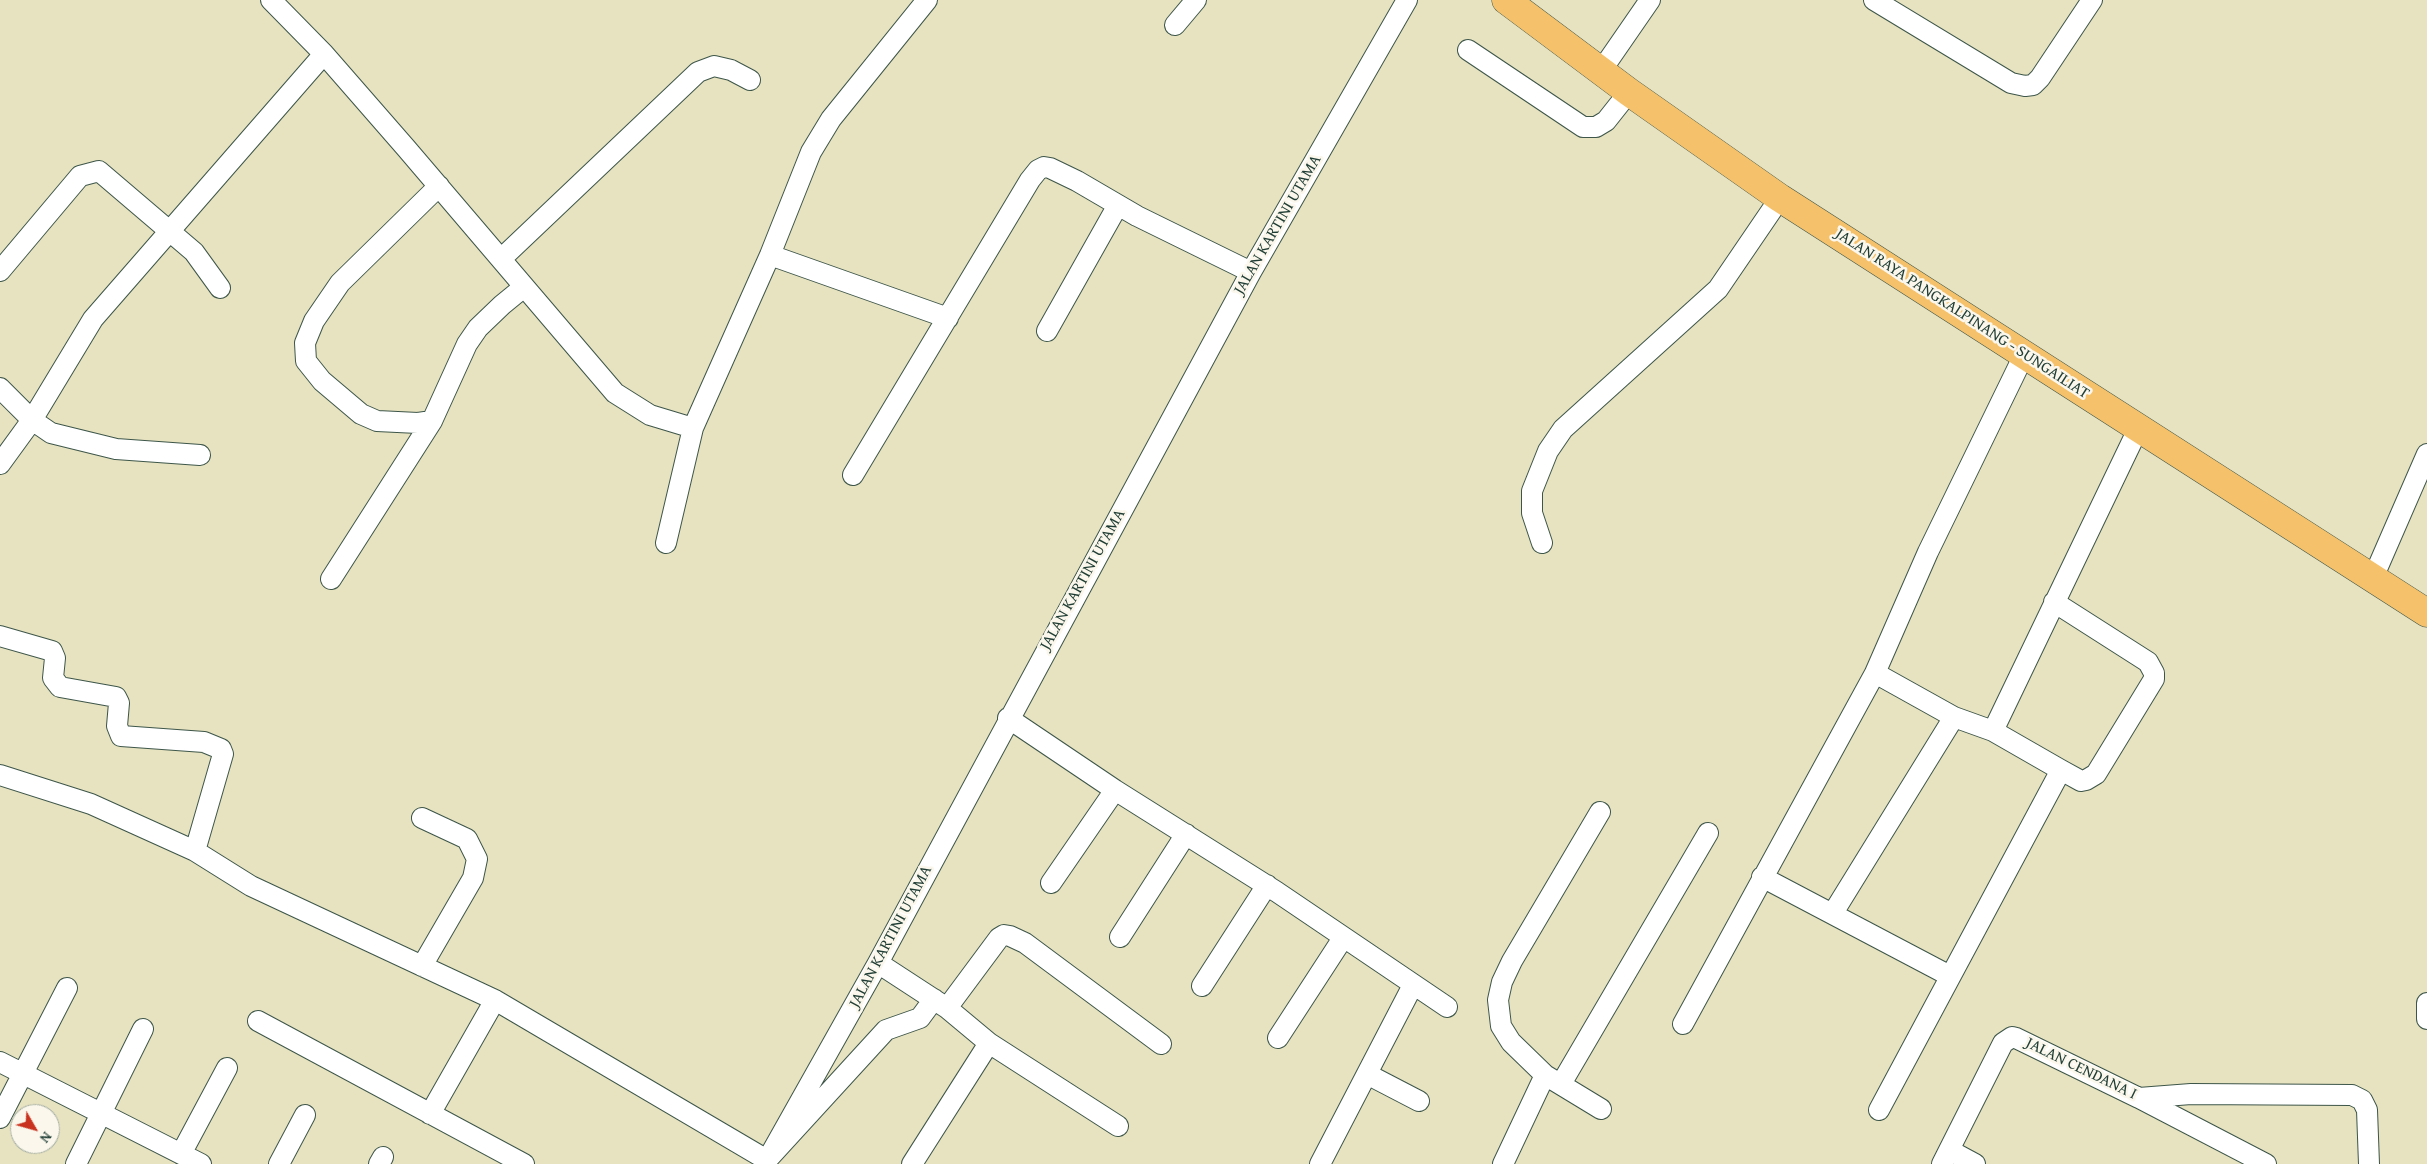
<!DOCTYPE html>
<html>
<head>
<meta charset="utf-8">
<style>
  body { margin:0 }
  #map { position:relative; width:2427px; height:1164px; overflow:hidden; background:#e7e2c0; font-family:"Gentium Book Plus",serif }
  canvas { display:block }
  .north { position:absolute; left:10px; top:1104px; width:50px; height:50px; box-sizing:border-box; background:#fbf7ec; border:1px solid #a3ada2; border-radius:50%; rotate:128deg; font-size:14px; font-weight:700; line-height:20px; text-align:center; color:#1f3d34 }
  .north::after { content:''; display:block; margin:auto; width:18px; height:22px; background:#c8321e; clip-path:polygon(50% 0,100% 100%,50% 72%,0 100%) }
</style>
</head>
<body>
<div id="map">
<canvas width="2427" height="1164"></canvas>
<div class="north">N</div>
</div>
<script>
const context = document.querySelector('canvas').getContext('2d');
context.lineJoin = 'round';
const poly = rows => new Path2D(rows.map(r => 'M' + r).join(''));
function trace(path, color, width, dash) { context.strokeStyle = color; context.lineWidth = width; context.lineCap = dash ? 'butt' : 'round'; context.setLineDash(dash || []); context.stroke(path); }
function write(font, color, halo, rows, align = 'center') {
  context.font = font + ' "Gentium Book Plus",serif'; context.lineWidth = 5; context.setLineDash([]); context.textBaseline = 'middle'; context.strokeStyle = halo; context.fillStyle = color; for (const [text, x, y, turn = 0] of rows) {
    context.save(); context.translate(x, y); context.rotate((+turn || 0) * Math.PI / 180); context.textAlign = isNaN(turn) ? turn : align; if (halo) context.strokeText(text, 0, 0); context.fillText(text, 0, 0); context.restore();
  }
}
const minor = poly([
  [271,0,324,54,406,148,615,393,650,415,693,428],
  [1874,0,2011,83,2025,86,2033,85,2040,78,2092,0],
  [1175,25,1196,0],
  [1468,50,1583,127,1596,127,1606,121,1629,92],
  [1601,71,1650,0],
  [770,255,948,318],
  [501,259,698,72,714,66,731,70,750,80],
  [0,271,80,176,99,171,194,252,220,288],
  [1047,331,1118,205],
  [2024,355,1928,552,1875,673,1954,717,1993,731,2139,427],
  [0,388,32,420,51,433,116,449,200,455],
  [432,421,418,423,377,421,361,414,322,381,306,361,305,343,314,321,340,283,439,186],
  [0,464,32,420,93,319,324,54],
  [853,475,1030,180,1038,170,1044,167,1050,168,1077,181,1137,216,1251,272],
  [666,543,693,428,770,255,811,152,831,119,927,0],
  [1542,543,1532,513,1532,491,1548,451,1563,429,1718,289,1780,198],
  [2373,578,2427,454],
  [331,579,432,421,467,344,478,328,502,305,524,287],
  [0,636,52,651,55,658,53,678,60,687,116,697,119,703,117,726,121,736,204,742,221,749,223,754,195,851],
  [1008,718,1115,790,1277,892,1447,1007],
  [1993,731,2061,770,2081,781,2086,780,2096,774,2154,679,2154,673,2148,662,2054,602],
  [0,775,91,804,195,851,251,886,495,1000,767,1160,886,1030,920,1018,934,999],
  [1600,812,1512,961,1502,982,1498,1000,1501,1026,1511,1042,1545,1075,1601,1109],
  [422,818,467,839,477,859,473,878,422,966],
  [1762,877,1950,976],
  [1051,883,1115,790],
  [1833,913,1954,717],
  [1120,937,1186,834],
  [878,963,947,1008,999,938,1004,935,1010,936,1025,943,1161,1044],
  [1202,986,1267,885],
  [2427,1003,2427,1019],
  [947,1008,989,1043,1118,1126],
  [258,1021,524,1164],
  [1683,1024,1875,673],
  [1278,1038,1343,938],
  [0,1062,201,1164],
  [1367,1074,1419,1101],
  [1561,1084,1708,833],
  [2139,1098,2191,1094,2352,1095,2362,1100,2367,1110,2369,1164],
  [1879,1110,2061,770],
  [430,1114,495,1000],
  [0,1118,67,988],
  [1949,1150,1975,1164],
  [181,1154,227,1068],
  [76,1164,143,1029],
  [279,1164,305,1115],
  [379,1164,383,1157],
  [765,1164,878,963,1251,272,1407,0],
  [912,1164,989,1043],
  [1320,1164,1413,985],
  [1503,1164,1545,1075],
  [1942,1164,2003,1043,2012,1037,2016,1038,2139,1098,2266,1164]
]);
const highway = poly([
  [1506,0,1629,92,1780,198,2427,613]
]);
trace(minor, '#3d5649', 22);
trace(highway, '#3d5649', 29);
trace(minor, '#fff', 20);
trace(highway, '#f5c16b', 28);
write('16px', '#1f3d34', '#fbf7ec', [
  ["JALAN KARTINI UTAMA",1278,225,-60],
  ["JALAN RAYA PANGKALPINANG - SUNGAILIAT",1962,314,33],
  ["JALAN KARTINI UTAMA",1083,580,-61],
  ["JALAN KARTINI UTAMA",891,937,-62],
  ["JALAN CENDANA I",2081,1069,26]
]);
</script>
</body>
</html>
